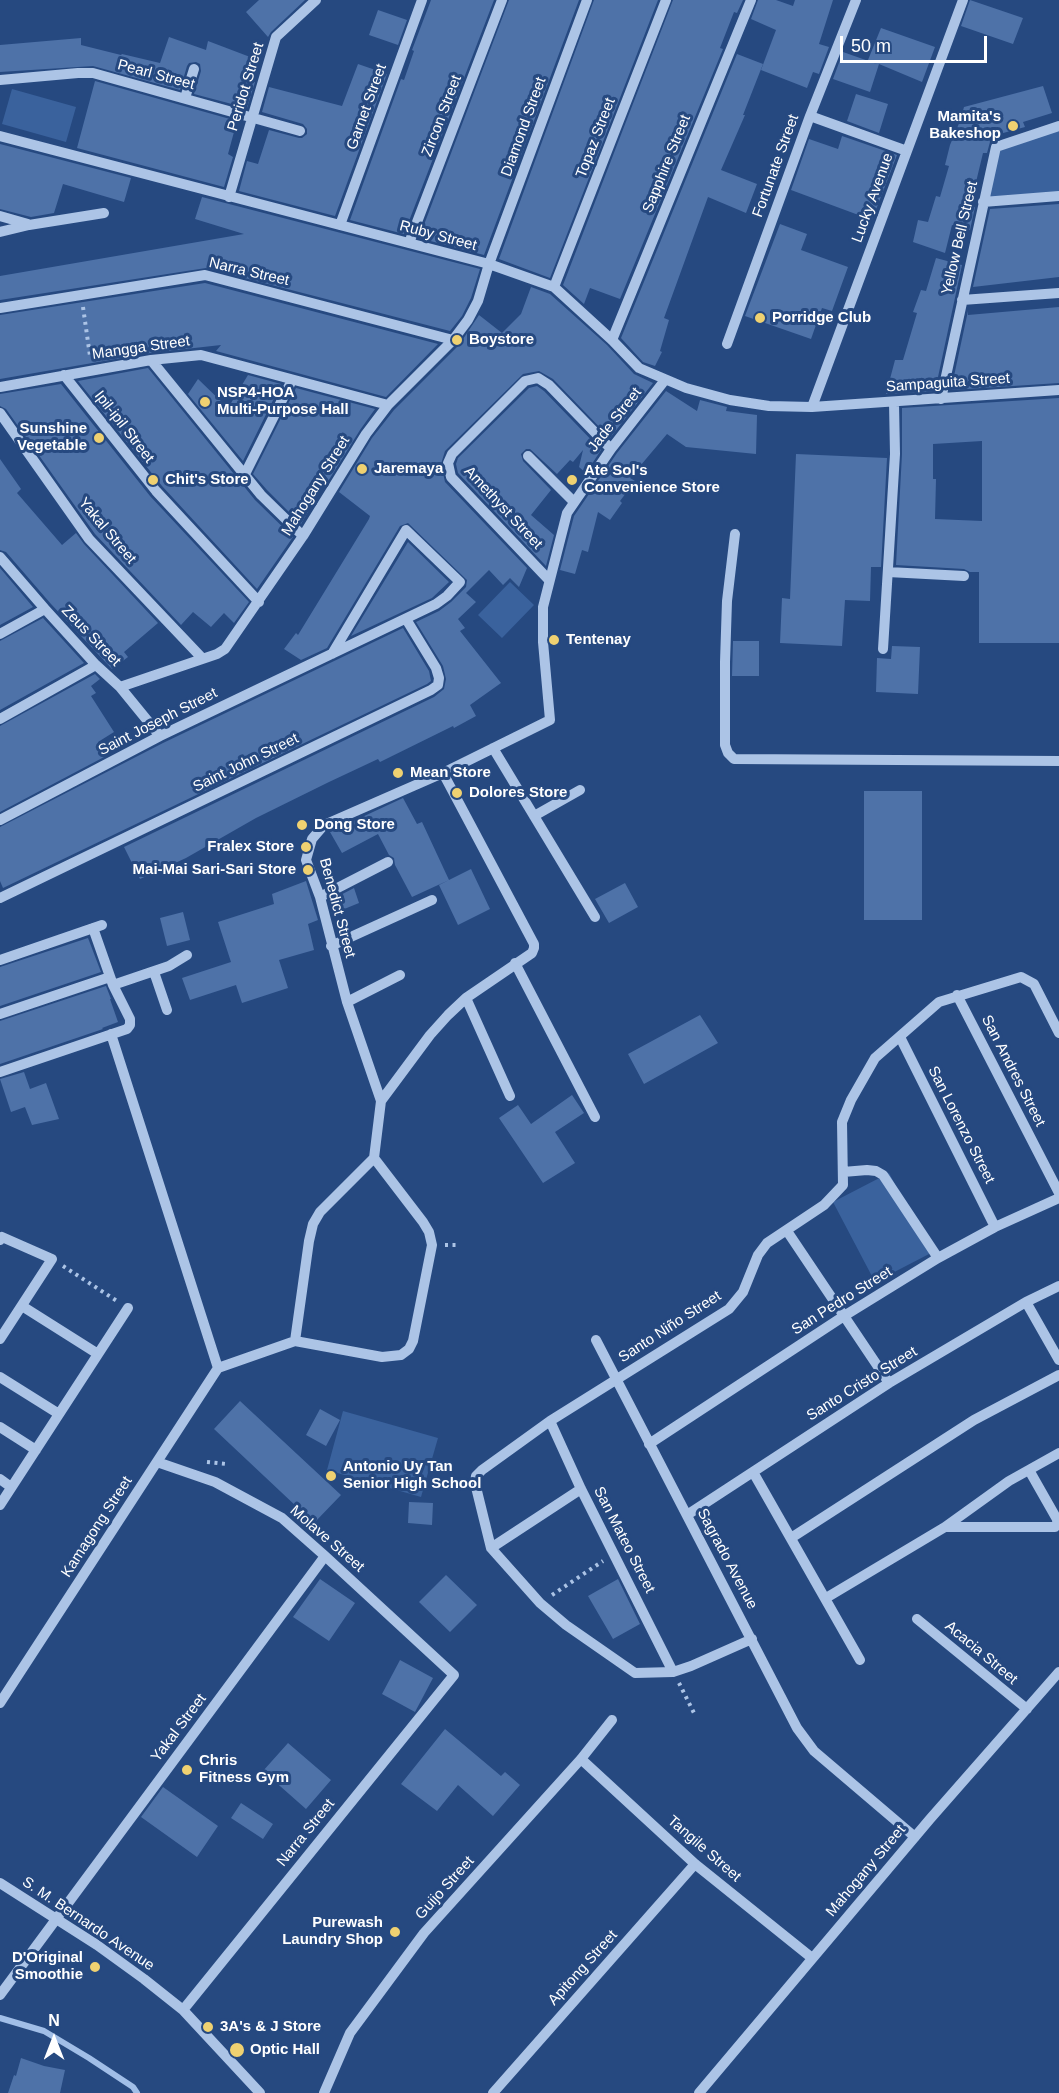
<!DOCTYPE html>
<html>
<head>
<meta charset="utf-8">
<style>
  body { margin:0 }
  #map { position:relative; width:1059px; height:2093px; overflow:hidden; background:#264980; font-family:Helvetica,sans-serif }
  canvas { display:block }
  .north { position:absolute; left:24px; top:2009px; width:60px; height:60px; -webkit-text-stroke:4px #264980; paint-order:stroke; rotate:0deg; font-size:16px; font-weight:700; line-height:24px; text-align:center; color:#fff }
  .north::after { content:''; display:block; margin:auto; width:21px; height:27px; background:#fff; clip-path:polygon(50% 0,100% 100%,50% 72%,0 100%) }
  .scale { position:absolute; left:840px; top:36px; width:147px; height:27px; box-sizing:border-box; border:3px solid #fff; border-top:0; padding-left:8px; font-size:18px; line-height:21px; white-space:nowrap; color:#fff; -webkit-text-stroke:4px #264980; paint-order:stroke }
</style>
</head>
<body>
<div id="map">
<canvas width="1059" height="2093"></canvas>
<div class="north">N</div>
<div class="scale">50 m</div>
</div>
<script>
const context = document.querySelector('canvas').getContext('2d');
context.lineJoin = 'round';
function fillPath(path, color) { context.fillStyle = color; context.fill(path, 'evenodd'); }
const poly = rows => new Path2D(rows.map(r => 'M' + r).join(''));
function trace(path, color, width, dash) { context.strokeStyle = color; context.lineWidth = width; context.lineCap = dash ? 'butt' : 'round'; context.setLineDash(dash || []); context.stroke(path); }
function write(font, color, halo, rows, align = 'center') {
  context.font = font + ' Helvetica,sans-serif'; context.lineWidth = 6; context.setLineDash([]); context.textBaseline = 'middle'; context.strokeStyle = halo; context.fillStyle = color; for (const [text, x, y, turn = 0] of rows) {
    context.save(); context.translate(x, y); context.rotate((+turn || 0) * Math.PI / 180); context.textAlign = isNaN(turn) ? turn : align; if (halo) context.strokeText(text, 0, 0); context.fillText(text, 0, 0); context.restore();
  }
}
fillPath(poly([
  [12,89,76,107,66,142,2,124],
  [1059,129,1059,194,986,200,998,149],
  [510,582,534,605,502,638,478,615],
  [889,1173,931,1253,875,1282,833,1202],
  [343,1411,438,1438,421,1497,327,1470]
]), '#3a629d');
trace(poly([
  [0,2018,44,2031,89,2058,133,2087,137,2093]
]), '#a1bee7', 6);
fillPath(poly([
  [259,0,305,0,271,32,268,37,246,12],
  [431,0,494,0,404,234,350,220,401,79,404,80,414,51,412,50],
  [509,0,579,0,484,255,419,238],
  [594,0,658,0,550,278,499,259],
  [673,0,743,0,737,13,734,12,720,48,723,49,620,299,590,288,584,304,563,285],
  [758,0,776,0,793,6,795,0,833,0,819,44,829,47,819,74,813,72,807,88,761,70,776,30,751,19],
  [970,0,1023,18,1013,44,961,26],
  [378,10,407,20,398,45,369,35],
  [881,28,935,47,922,82,879,64,870,92,833,79,843,52,877,64,868,60],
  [169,37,206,50,208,41,258,60,251,81,255,82,247,108,194,94,201,71,200,64,196,62,189,63,187,66,180,90,93,66,0,72,0,45,81,38,81,45,121,55,122,54,160,63],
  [737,54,763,64,743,115,745,115,721,170,757,184,746,213,708,197,664,318,669,320,660,351,662,352,655,366,643,362,621,338],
  [358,64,387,74,335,216,239,191,247,161,258,164,269,130,299,138,302,138,307,134,307,129,303,124,262,112,269,87,342,106],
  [95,81,237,121,228,154,233,157,224,187,77,148],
  [1043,86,1052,113,1023,122,1025,127,996,135,997,139,990,142,987,153,983,153,970,207,975,207,970,230,952,225,945,253,913,242,918,220,928,222,936,196,940,197,949,166,945,165,950,145,960,121,964,107],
  [856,94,888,104,879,133,847,121],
  [842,136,897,155,872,220,791,190,809,139,838,149],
  [0,144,131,178,124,202,63,184,54,213,31,217,0,209],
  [202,197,480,269,471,298,462,316,450,331,206,268,0,300,0,276,244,234,195,219],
  [1059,204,1059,277,973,287,990,209],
  [780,224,807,234,801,250,848,267,832,311,822,308,811,339,745,316],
  [936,258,962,265,935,391,886,394,895,360,903,360,917,313,913,312,921,290,926,291],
  [205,283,438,344,386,397,216,351,221,345,150,353,0,379,0,315],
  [531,287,550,294,607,345,634,374,653,383,610,438,553,379,539,371,523,374,445,451,441,464,445,482,527,568,519,587,510,578,503,585,489,570,466,593,476,602,458,619,465,628,460,631,501,683,470,705,476,716,454,728,453,726,380,762,378,759,329,782,256,818,186,858,140,879,124,847,434,697,444,689,446,679,443,666,416,622,439,611,451,602,466,587,467,580,408,523,400,526,327,648,301,660,284,649,296,633,298,635,369,519,370,516,339,492,372,438,394,410,459,345,479,315,502,333,521,314],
  [1059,307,1059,383,951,390,968,311,968,315],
  [148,368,255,500,293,537,257,589,162,486,78,381],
  [248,375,281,384,243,461,188,394,198,379,228,408],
  [61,384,150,496,249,602,234,623,224,613,211,627,193,612,181,625,95,534,6,409,0,406,0,394],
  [537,386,544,391,601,450,586,473,579,467,583,450,573,462,570,460,557,474,530,449,526,449,521,454,523,461,551,490,531,515,554,535,546,566,458,473,456,464,458,458,529,388],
  [296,388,375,409,360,430,327,483,325,482,301,524,267,490,253,474],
  [666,391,697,411,700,400,727,407,726,411,757,415,756,454,686,447,667,434,630,478,635,481,620,501,622,503,610,520,598,512,588,552,582,550,575,574,560,570,574,516,617,453],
  [1059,398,1059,643,979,643,979,572,970,572,964,569,896,565,902,454,902,408],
  [982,441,982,521,935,519,936,479,933,479,933,444],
  [796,454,887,458,881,567,871,567,870,601,845,600,842,646,780,643,782,598,790,599],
  [0,459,21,489,17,493,62,545,76,533,84,544,158,623,124,652,128,657,112,669,51,604,6,552,0,550],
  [408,542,449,582,432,598,351,636],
  [0,568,33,607,0,625],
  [43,618,84,663,0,710,0,641],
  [403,628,429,671,431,681,427,684,3,888,0,881,0,827,163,743],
  [733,641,759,641,759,676,732,676],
  [892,646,920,647,918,694,876,692,877,658,891,659],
  [95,674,100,679,91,686,96,693,91,696,114,732,98,742,106,756,0,812,0,726],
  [864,791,922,791,922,920,864,920],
  [403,798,417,824,422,822,449,880,412,897,395,865,394,858,389,855,378,834,342,853,330,832],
  [471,869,490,909,458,925,439,885],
  [306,881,318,920,308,924,314,950,279,960,288,988,242,1003,236,985,190,1000,182,978,231,962,218,922,274,904,272,894],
  [625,883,638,907,609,923,595,899],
  [354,888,359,903,332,914,329,901],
  [183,912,190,940,167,946,160,918],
  [88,938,101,972,0,1006,0,967],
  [106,986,111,999,110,999,118,1022,102,1028,103,1029,0,1064,0,1021],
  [700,1015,718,1043,644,1084,628,1054],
  [24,1072,30,1089,46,1083,59,1119,32,1125,25,1107,11,1112,0,1079],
  [572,1095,584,1113,555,1132,575,1163,543,1183,499,1118,518,1105,531,1124],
  [240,1401,341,1495,314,1523,214,1429],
  [320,1409,340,1420,326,1446,306,1435],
  [409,1502,433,1503,432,1525,408,1523],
  [446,1575,477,1605,450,1632,419,1602],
  [320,1579,355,1603,329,1641,293,1617],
  [618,1579,640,1624,613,1639,588,1596],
  [400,1660,433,1678,415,1712,382,1694],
  [445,1729,501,1776,505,1772,520,1785,493,1816,458,1785,437,1811,401,1784],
  [288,1743,331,1780,306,1809,263,1771],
  [163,1787,218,1826,197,1857,141,1817],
  [241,1803,273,1824,263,1839,231,1818],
  [21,2058,44,2066,65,2070,60,2093,8,2093,14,2075,16,2076]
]), '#4e72a8');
trace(poly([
  [83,307,90,356],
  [445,1245,456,1245],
  [63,1266,117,1301],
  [207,1462,226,1464],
  [552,1595,603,1561],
  [679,1683,695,1715]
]), '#acc4e6', 4, [3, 4.5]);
trace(poly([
  [0,80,78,73,93,73,300,131],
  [185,98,194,69],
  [810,116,907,151],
  [0,136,489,264,554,287,612,340,639,368,686,388,730,400,769,406,812,407,1059,390],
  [229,197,276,37,316,0],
  [983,202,1059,196],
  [0,216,28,224],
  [340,225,422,0],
  [0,232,29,225,104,213],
  [409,243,502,0],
  [554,287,666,0],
  [962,300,1059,293],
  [0,308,205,275,453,340],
  [612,340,751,0],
  [727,344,810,116,856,0],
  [151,360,261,495,303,536],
  [64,375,156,491,259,602],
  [0,387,151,360,201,355,388,405],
  [941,399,996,147,1059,126],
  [812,407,963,0],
  [0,413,89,539,202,658],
  [528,456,574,502],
  [245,474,292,380],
  [735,534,727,601,725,662,725,745,728,753,734,759,1059,761],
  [0,557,45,609,96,665,120,687,160,736],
  [888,572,964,576],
  [549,580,451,477,448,463,452,454,525,381,538,378,549,385,611,449],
  [0,634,45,609],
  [883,649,895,454,894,403],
  [120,687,217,654,225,649,303,536,366,434,388,405,453,340,468,320,478,301,489,264,587,0],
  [0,719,96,665],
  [493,748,595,917],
  [534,816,580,790],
  [0,820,160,736,436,604,447,596,460,582,406,530,332,654],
  [320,897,388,862],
  [0,898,431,690,438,685,439,678,436,668,406,619],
  [331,946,432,900],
  [0,960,102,925],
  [515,963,595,1117],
  [154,972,167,1010],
  [113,985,169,966,187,955],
  [957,995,1059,1193],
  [466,998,510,1096],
  [347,1002,400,975],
  [0,1014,110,977],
  [111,1034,218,1368],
  [900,1037,995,1227],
  [0,1072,127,1029,130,1025,130,1019,113,985,93,928],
  [381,1101,347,1002,320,897,306,860,312,839,324,825,443,773,550,720,543,642,543,607,567,513,611,449,665,380],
  [843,1172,867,1170,876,1171,883,1175,938,1258],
  [787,1231,889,1383],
  [0,1240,2,1237,52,1259,0,1339],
  [1026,1302,1059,1360],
  [22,1306,98,1354],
  [596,1340,797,1728,814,1751,915,1837],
  [295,1341,309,1241,313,1224,320,1212,374,1158,381,1101,430,1035,448,1015,466,998,532,953,534,948,534,944,443,773],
  [218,1368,295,1341,382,1357,401,1355,409,1349,413,1341,432,1245,429,1232,423,1222,374,1158],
  [0,1377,59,1414],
  [550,1421,581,1489,673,1672],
  [0,1427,36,1450],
  [649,1444,844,1316,938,1258,995,1227,1059,1198],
  [157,1462,215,1482,282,1518,325,1556,454,1675,183,2010],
  [753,1472,860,1660],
  [0,1479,11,1487],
  [0,1505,128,1308],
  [687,1515,889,1383,1026,1302,1059,1286],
  [945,1527,1055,1527,1058,1521,1029,1470],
  [791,1538,974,1420,1059,1375],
  [491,1548,581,1489],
  [826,1598,945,1527,1009,1481,1059,1453],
  [917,1619,1027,1709],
  [752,1639,691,1666,673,1672,635,1673,566,1625,540,1603,491,1548,475,1483,476,1476,482,1470,550,1421,729,1309,743,1292,758,1255,767,1243,824,1205,843,1185,842,1122,851,1100,875,1058,939,1002,1021,977,1034,984,1059,1033],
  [0,1703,218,1368],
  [581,1759,695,1864,812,1958],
  [0,1883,97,1945,144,1979,183,2010,260,2093],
  [0,1995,325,1556],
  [324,2093,350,2033,424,1933,581,1759,612,1720],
  [493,2093,695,1864],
  [699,2093,930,1819,1059,1672]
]), '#acc4e6', 10);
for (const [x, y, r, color] of [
  [1013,126,6,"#efd171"],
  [760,318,6,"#efd171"],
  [457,340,6,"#efd171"],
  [205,402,6,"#efd171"],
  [99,438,6,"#efd171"],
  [362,469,6,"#efd171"],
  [153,480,6,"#efd171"],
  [572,480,6,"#efd171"],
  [554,640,6,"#efd171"],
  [398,773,6,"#efd171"],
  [457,793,6,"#efd171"],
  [302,825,6,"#efd171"],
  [306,847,6,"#efd171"],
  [308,870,6,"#efd171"],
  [331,1476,6,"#efd171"],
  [187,1770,6,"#efd171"],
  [395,1932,6,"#efd171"],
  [95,1967,6,"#efd171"],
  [208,2027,6,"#efd171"],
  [237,2050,8,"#efd171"]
]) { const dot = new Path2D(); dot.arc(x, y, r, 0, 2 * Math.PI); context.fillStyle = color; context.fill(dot); trace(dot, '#264980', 2); }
write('15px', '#fff', '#264980', [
  ["Pearl Street",156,75,15],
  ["Peridot Street",246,87,-73],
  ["Garnet Street",367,107,-70],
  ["Zircon Street",442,116,-69],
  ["Diamond Street",524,127,-70],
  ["Topaz Street",596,138,-69],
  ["Sapphire Street",667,164,-68],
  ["Fortunate Street",776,166,-70],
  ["Lucky Avenue",873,198,-70],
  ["Ruby Street",438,236,15],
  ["Yellow Bell Street",960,238,-77],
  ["Narra Street",249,272,13],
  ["Mangga Street",141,348,-8],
  ["Sampaguita Street",948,383,-4],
  ["Jade Street",615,420,-52],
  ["Ipil-ipil Street",124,427,52],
  ["Mahogany Street",316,486,-58],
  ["Amethyst Street",503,508,47],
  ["Yakal Street",107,531,50],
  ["Zeus Street",91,636,46],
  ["Saint Joseph Street",158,722,-27],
  ["Saint John Street",246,763,-26],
  ["Benedict Street",337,908,75],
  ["San Andres Street",1013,1071,63],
  ["San Lorenzo Street",961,1125,63],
  ["San Pedro Street",842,1301,-32],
  ["Santo Niño Street",670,1327,-33],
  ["Santo Cristo Street",862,1384,-32],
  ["Kamagong Street",97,1527,-57],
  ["Molave Street",327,1539,41],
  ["San Mateo Street",624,1540,63],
  ["Sagrado Avenue",727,1559,62],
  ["Acacia Street",981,1653,40],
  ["Yakal Street",179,1728,-53],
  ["Narra Street",306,1833,-51],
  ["Tangile Street",704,1849,41],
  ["Mahogany Street",866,1871,-50],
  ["Guijo Street",445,1888,-48],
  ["S. M. Bernardo Avenue",88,1924,34],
  ["Apitong Street",583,1968,-48]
]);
write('bold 15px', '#fff', '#264980', [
  ["Mamita's",1001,117,"right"],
  ["Bakeshop",1001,134,"right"],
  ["Porridge Club",772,318],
  ["Boystore",469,340],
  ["NSP4-HOA",217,393],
  ["Multi-Purpose Hall",217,410],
  ["Sunshine",87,429,"right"],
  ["Vegetable",87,446,"right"],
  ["Jaremaya",374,469],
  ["Ate Sol's",584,471],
  ["Convenience Store",584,488],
  ["Chit's Store",165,480],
  ["Tentenay",566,640],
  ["Mean Store",410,773],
  ["Dolores Store",469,793],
  ["Dong Store",314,825],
  ["Fralex Store",294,847,"right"],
  ["Mai-Mai Sari-Sari Store",296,870,"right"],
  ["Antonio Uy Tan",343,1467],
  ["Senior High School",343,1484],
  ["Chris",199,1761],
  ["Fitness Gym",199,1778],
  ["Purewash",383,1923,"right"],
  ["Laundry Shop",383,1940,"right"],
  ["D'Original",83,1958,"right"],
  ["Smoothie",83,1975,"right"],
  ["3A's & J Store",220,2027],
  ["Optic Hall",250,2050]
], 'left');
</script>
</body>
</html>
